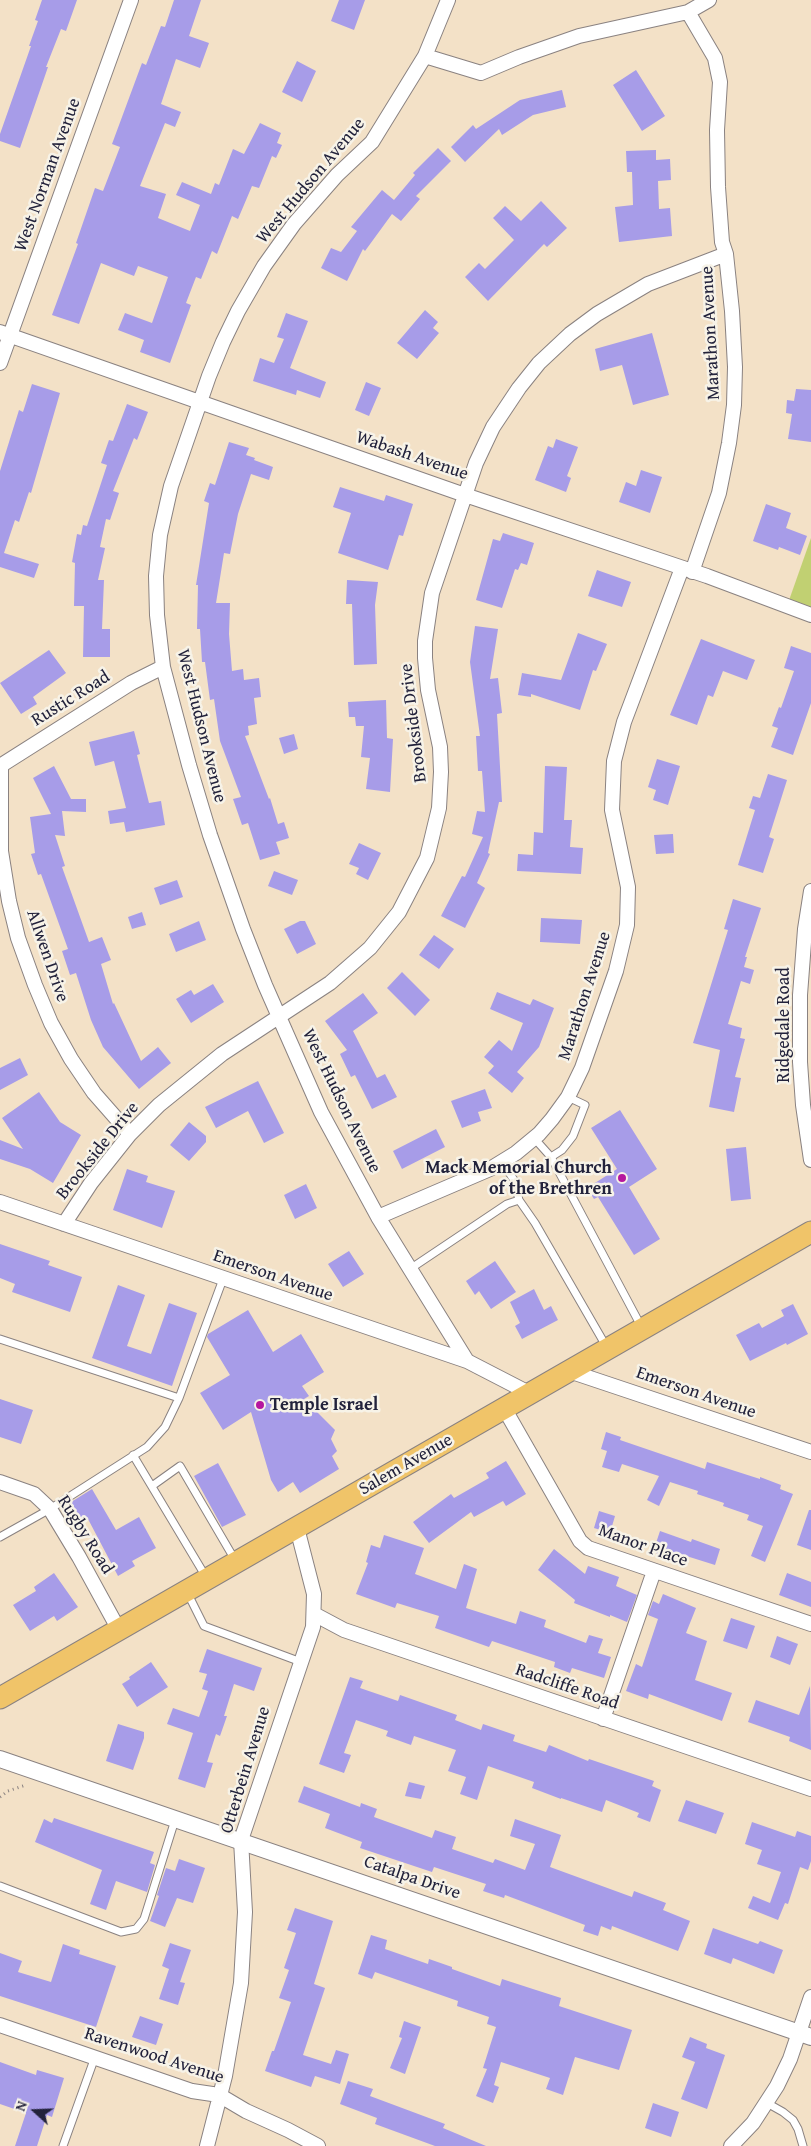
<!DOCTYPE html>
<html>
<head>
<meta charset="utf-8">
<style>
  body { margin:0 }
  #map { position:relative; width:811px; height:2146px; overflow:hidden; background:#f3e1c7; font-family:"Gentium Book Plus",serif }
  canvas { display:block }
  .north { position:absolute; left:10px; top:2086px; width:50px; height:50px; -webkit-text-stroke:4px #f7f3e8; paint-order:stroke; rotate:290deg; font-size:14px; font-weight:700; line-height:20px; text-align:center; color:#22223b }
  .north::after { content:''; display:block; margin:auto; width:18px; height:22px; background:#22223b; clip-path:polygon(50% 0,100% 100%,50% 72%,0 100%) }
</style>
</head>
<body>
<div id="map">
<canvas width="811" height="2146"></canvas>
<div class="north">N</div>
</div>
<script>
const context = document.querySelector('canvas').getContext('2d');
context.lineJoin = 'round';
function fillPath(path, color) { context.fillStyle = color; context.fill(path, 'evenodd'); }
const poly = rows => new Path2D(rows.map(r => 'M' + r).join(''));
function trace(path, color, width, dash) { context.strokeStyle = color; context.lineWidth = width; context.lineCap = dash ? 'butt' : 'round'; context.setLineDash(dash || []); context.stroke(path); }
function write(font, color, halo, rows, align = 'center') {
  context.font = font + ' "Gentium Book Plus",serif'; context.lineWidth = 5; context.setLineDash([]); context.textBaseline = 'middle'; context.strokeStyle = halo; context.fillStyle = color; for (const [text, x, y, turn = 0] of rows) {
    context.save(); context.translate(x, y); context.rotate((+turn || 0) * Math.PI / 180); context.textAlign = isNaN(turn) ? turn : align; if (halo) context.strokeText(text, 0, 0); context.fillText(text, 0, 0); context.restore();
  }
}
fillPath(poly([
  [811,538,811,615,787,606]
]), '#c1d072');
fillPath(poly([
  [42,0,77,0,66,31,61,29,46,67,48,67,20,148,0,141,0,134,31,46,29,46,38,21,35,20],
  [174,0,201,0,189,36,209,43,200,68,176,59,161,104,181,112,175,127,165,123,140,186,166,194,158,218,190,231,200,205,176,195,182,182,211,194,215,183,219,185,233,149,244,154,260,123,281,133,277,143,282,145,276,158,272,156,259,188,252,186,238,219,232,216,217,254,212,251,201,279,196,277,186,303,191,305,170,363,140,352,144,340,118,330,125,313,152,323,168,277,138,266,134,276,101,263,79,324,52,315,78,244,76,243,95,188,103,191,120,147,112,144,142,63,146,65,161,26,165,27],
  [339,0,365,0,354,30,331,21],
  [297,61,316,71,302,102,282,92],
  [636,70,665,116,642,131,613,85],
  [562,90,566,107,533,115,502,135,499,129,465,162,451,147,473,125,476,129,520,100],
  [438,148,451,161,416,196,420,199,401,221,392,214,365,251,363,249,347,281,321,268,331,248,341,252,357,231,351,227,382,190,394,200,415,175,413,173],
  [656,150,656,160,670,159,671,180,658,181,659,209,670,208,672,236,619,242,615,207,633,205,632,172,627,172,626,151],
  [541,201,567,228,547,247,544,244,488,301,465,277,479,263,485,269,514,240,493,218,505,206,521,221],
  [425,310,438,322,433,328,439,333,417,359,397,343],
  [286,313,308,321,290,368,326,382,320,398,297,390,296,395,253,381,260,358,274,363,284,339,277,337],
  [652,333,669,395,633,405,622,365,600,371,595,349],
  [366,382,381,388,369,416,355,410],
  [32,384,60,393,31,493,29,492,19,522,15,520,4,553,39,564,34,578,0,567,0,471,19,410,23,412],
  [796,389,811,390,811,442,788,439,792,414,786,413,787,400,794,401],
  [127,404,148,412,137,440,134,438,113,491,119,493,110,520,106,519,100,547,105,548,98,580,104,580,102,629,110,629,110,657,83,657,84,606,74,606,75,563,72,562,77,534,81,535,83,525,87,526,107,465,101,463,109,440,113,441],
  [556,439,578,447,567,476,571,478,566,492,535,480,548,446,553,448],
  [229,442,249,448,246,455,255,458,254,460,273,467,269,480,251,474,238,514,230,554,224,553,216,603,230,603,229,634,232,671,243,669,244,680,259,678,261,697,254,698,257,724,248,726,249,735,245,736,269,799,270,798,278,824,284,822,289,838,276,842,280,854,260,860,248,823,242,825,233,799,241,797,220,741,214,699,210,700,205,662,202,662,200,629,197,629,198,585,196,585,209,503,204,501,210,483,215,485],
  [641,470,662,477,650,513,619,502,626,482,636,486],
  [340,487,384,501,386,495,413,504,403,536,399,535,388,570,338,553,351,513,333,507],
  [766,504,791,513,786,528,807,536,800,555,779,547,778,550,753,541],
  [503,533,534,543,527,565,521,563,518,570,515,569,502,608,476,600,493,539,500,541],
  [597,570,631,582,622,607,588,596],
  [347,580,378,582,375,605,377,664,354,665,352,604,346,604],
  [475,626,498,629,490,679,498,678,502,713,497,714,502,802,499,802,488,853,490,854,477,883,485,888,465,928,441,916,462,876,465,877,483,837,472,834,477,811,485,812,482,771,478,771,476,736,480,736,470,662],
  [578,633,607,644,596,671,593,670,580,710,531,694,531,697,518,695,522,673,561,680],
  [701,639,755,660,747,680,723,671,713,697,708,695,697,725,670,715],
  [791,646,811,653,811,703,793,755,771,747,778,728,772,726,779,707,781,708,794,671,784,668],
  [49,650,66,673,33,697,37,704,21,714,0,683],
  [386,700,387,738,393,739,390,792,366,789,370,758,361,757,364,726,356,726,355,717,349,717,348,702],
  [134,731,140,754,137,755,149,803,161,801,165,825,126,832,124,822,110,824,108,811,126,808,114,761,95,766,89,742],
  [294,734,298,749,284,754,279,738],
  [657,759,680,766,668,805,653,800,656,790,648,787],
  [54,766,71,799,86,799,86,812,62,811,65,836,55,835,65,866,62,867,89,942,102,937,111,960,101,964,113,1004,114,1003,141,1061,158,1047,171,1063,139,1089,103,1047,91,1020,76,973,70,975,62,951,68,949,41,874,38,875,31,854,35,853,30,817,51,814,33,778],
  [545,766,567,767,564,820,572,820,570,847,583,848,581,874,517,871,518,854,533,855,534,832,543,833],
  [768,774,787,780,769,837,774,839,763,873,738,865,755,810,749,808,753,796,760,798],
  [673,834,674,853,656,854,654,835],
  [359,843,381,853,368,880,356,874,359,868,349,864],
  [274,871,298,880,292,895,268,886],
  [177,880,183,897,160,905,154,888],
  [733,899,761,908,745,957,747,957,744,967,754,970,750,984,741,981,728,1024,742,1028,740,1038,745,1039,735,1077,741,1078,734,1112,709,1107,720,1050,693,1043,728,930,724,929],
  [142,912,146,925,132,929,128,917],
  [541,918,582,920,580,944,540,942],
  [199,921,206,940,176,952,169,934],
  [300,921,305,921,316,944,297,954,284,929],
  [434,935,454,949,439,969,419,955],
  [402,972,430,1000,415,1016,387,988],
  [213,984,224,1002,191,1023,176,999,191,990,194,995],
  [497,992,530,1005,533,999,554,1008,539,1047,517,1072,524,1078,512,1093,488,1073,494,1066,484,1057,499,1040,512,1051,523,1023,490,1009],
  [363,993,378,1013,353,1031,377,1078,385,1074,397,1097,372,1109,355,1075,351,1077,340,1054,347,1050,325,1021],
  [20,1058,28,1075,0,1090,0,1068],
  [258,1081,284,1133,264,1143,248,1111,216,1128,205,1107],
  [485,1089,492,1108,478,1112,481,1121,462,1128,451,1101],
  [39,1092,60,1122,81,1135,53,1183,30,1169,0,1159,0,1140,23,1149,2,1118],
  [620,1110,657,1169,629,1187,660,1239,634,1255,598,1197,594,1199,587,1188,617,1169,591,1128],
  [189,1122,206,1136,206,1142,189,1161,170,1145],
  [436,1129,445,1147,402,1169,393,1151],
  [746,1147,751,1199,731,1201,726,1149],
  [127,1169,148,1176,146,1182,175,1191,162,1228,113,1210],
  [306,1184,317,1208,295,1219,284,1195],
  [0,1244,50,1261,48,1265,82,1277,70,1312,12,1292,15,1284,0,1278],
  [349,1251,364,1274,343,1287,328,1264],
  [495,1261,516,1292,491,1309,479,1291,475,1295,466,1281],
  [118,1285,145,1295,127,1346,151,1354,169,1303,197,1313,172,1386,92,1358],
  [534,1289,544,1310,551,1306,558,1320,522,1339,515,1326,520,1323,510,1302],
  [793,1304,808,1334,787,1345,786,1343,750,1361,736,1335,759,1323,762,1328,784,1316,781,1310],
  [248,1310,273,1352,301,1334,324,1372,302,1386,309,1396,304,1399,335,1430,331,1439,337,1451,332,1456,339,1469,300,1493,293,1482,278,1492,271,1480,251,1412,223,1430,200,1393,230,1375,207,1337,208,1334],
  [0,1399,33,1410,21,1444,0,1437],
  [606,1432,621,1437,620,1440,705,1469,707,1462,760,1479,760,1477,781,1485,780,1489,793,1494,765,1562,751,1556,763,1526,747,1520,749,1515,723,1506,724,1503,697,1494,698,1491,670,1482,659,1506,647,1500,659,1476,622,1464,619,1472,602,1467,607,1451,601,1449],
  [506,1461,526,1494,506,1506,503,1501,474,1517,471,1512,429,1543,413,1522,451,1494,454,1498,489,1478,486,1473],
  [218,1463,246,1515,222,1527,194,1476],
  [92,1489,116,1530,139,1517,156,1548,132,1561,135,1566,118,1576,88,1519,82,1524,68,1504],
  [809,1510,811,1510,811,1550,797,1545],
  [599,1511,615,1516,610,1533,594,1528],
  [660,1531,691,1542,692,1539,720,1549,715,1565,680,1554,678,1561,653,1552],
  [384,1535,424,1548,415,1574,456,1589,464,1564,477,1569,466,1608,516,1624,520,1611,546,1620,544,1627,586,1643,589,1635,603,1639,598,1653,611,1657,604,1678,572,1668,570,1673,554,1667,555,1662,492,1641,489,1647,472,1641,435,1628,439,1616,397,1603,395,1608,356,1594,368,1563,366,1562,371,1545,380,1548],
  [554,1549,585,1574,588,1566,619,1577,616,1586,637,1595,627,1622,610,1615,610,1617,574,1603,575,1600,538,1570],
  [54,1573,78,1607,57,1621,54,1616,30,1631,13,1605,36,1591,34,1587],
  [787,1573,811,1582,811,1607,779,1595],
  [663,1594,696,1608,686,1633,707,1641,695,1680,732,1693,722,1721,649,1694,648,1699,626,1691,636,1664,642,1667,658,1619,648,1615,653,1601,659,1604],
  [731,1618,755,1626,747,1649,723,1641],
  [777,1636,798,1644,790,1665,770,1657],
  [207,1649,262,1668,254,1691,234,1684,224,1716,227,1716,220,1736,216,1734,207,1762,213,1763,205,1788,178,1779,193,1733,167,1724,173,1708,199,1717,208,1691,202,1689,207,1674,199,1672],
  [151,1662,168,1687,137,1707,122,1684,130,1679,129,1677],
  [350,1677,363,1681,360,1688,398,1701,400,1695,457,1715,455,1720,481,1730,483,1724,515,1735,513,1741,546,1752,549,1745,588,1761,589,1759,654,1781,652,1786,661,1790,650,1822,637,1817,639,1813,606,1800,602,1812,561,1798,561,1799,532,1788,534,1782,488,1766,477,1800,460,1794,466,1777,448,1771,456,1750,414,1736,411,1745,386,1736,388,1731,356,1720,344,1753,351,1755,344,1773,319,1764],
  [810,1686,811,1750,789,1741,790,1737,748,1722,756,1700,799,1715],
  [118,1724,144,1732,144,1738,133,1770,106,1761],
  [409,1782,425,1786,421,1799,405,1796],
  [304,1786,360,1807,361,1803,377,1809,374,1817,432,1838,435,1830,456,1837,452,1849,493,1863,495,1859,525,1870,535,1844,510,1836,515,1819,561,1835,550,1867,632,1897,634,1891,666,1903,663,1910,690,1921,678,1951,612,1926,611,1930,601,1926,598,1936,583,1931,585,1925,505,1895,504,1898,483,1891,486,1884,434,1867,432,1872,360,1848,362,1842,325,1828,330,1814,298,1802],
  [686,1800,724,1813,716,1834,678,1821],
  [54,1818,154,1852,150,1863,155,1865,147,1892,116,1881,106,1910,90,1904,102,1870,35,1842,44,1819,52,1823],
  [752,1822,795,1837,797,1831,811,1836,811,1861,808,1870,800,1867,788,1904,785,1903,778,1920,748,1908,753,1896,770,1903,781,1872,757,1864,762,1850,745,1844],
  [179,1859,205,1868,193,1903,177,1898,165,1927,150,1921,159,1896,157,1895,166,1868,175,1871],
  [295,1908,333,1921,314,1984,325,1988,303,2055,331,2064,336,2050,349,2054,340,2084,315,2076,311,2087,265,2071,272,2051,274,2051,291,2002,279,1998,289,1970,284,1968,296,1933,287,1930],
  [713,1928,758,1944,760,1941,783,1950,774,1974,733,1958,731,1964,704,1954],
  [371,1935,387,1940,385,1949,428,1964,429,1959,452,1967,452,1969,500,1986,502,1979,536,1990,561,1998,559,2006,632,2030,619,2070,575,2057,563,2095,546,2089,550,2078,501,2062,494,2085,499,2087,493,2103,476,2096,487,2069,483,2068,496,2027,487,2024,489,2017,457,2006,458,2001,375,1972,372,1979,358,1974],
  [170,1943,191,1950,180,1982,185,1983,178,2005,159,1999,169,1969,162,1966],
  [63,1944,80,1950,79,1954,116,1966,96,2027,0,1996,0,1953,22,1961,18,1972,51,1982],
  [140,2016,163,2024,156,2045,132,2037],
  [404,2021,421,2027,405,2074,390,2068,402,2038,399,2037],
  [690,2037,707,2044,706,2048,725,2055,707,2109,681,2099,695,2062,682,2057],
  [0,2062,36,2075,37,2070,64,2078,52,2117,47,2115,37,2146,15,2146,26,2113,0,2104],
  [348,2081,373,2089,370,2096,445,2124,443,2128,486,2146,435,2146,375,2124,377,2118,340,2104],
  [653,2103,679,2112,671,2137,645,2128]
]), '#a79ce8');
const service = poly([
  [534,1138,551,1157,641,1326],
  [551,1157,562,1150,573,1136,585,1105,568,1097],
  [502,1162,514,1180,519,1200],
  [410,1269,507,1204,519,1200,535,1223,606,1346],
  [0,1339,179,1398],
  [133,1455,206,1577],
  [152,1486,180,1466,235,1560],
  [0,1537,50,1509,147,1447,165,1427,179,1398,223,1279],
  [188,1594,204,1626,301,1662],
  [0,1886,121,1932,136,1929,144,1919,175,1820],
  [767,2103,783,2112,793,2120,798,2129,803,2146],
  [63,2146,95,2057]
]);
const minor = poly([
  [448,0,425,56,372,142,337,175,294,224,264,266,238,311,223,342,209,376,171,486,160,535,156,576,157,615,163,667,189,765,210,835,243,929,265,985,321,1112,378,1217,467,1361],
  [688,12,715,58,720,82,717,130,718,187,722,242,726,254,732,311,735,367,734,405,729,443,719,493,692,572],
  [425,56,481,73,519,57,579,36,688,12,709,0],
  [0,332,465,495,707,576,811,615],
  [0,363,131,0],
  [1,765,1,851,9,901,18,938,35,985,51,1023,71,1059,94,1093,130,1134],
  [0,766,131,683,163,667],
  [811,891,805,929,800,995,800,1062,803,1105,811,1160],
  [0,1202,467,1361,529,1393],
  [378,1217,490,1169,516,1153,539,1134,552,1119,568,1097,582,1068,616,971,627,925,628,887,612,810,614,761,624,722,682,568],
  [64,1224,91,1183,130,1134,159,1105,222,1054,330,983,370,948,399,912,427,858,439,808,441,772,440,747,428,690,425,658,425,641,432,593,476,463,493,427,519,388,539,363,570,334,597,314,648,284,726,254],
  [569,1371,811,1452],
  [504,1408,580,1541,588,1548,811,1624],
  [0,1482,34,1494,50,1509,79,1557,119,1630],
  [314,1614,344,1630,811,1789],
  [603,1719,654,1571],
  [0,2025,192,2091,219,2095,246,2111,288,2130,318,2146],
  [207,2146,225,2076,241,1983,245,1912,241,1840,313,1627,314,1594,297,1528],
  [731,2146,753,2123,777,2086,790,2059,811,1997]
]);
const tertiary = poly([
  [0,1759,811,2037]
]);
const primary = poly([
  [0,1698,811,1232]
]);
trace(service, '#8a8281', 9);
trace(minor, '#8a8281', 16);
trace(tertiary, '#8a8281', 18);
trace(primary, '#8a8281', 23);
trace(poly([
  [0,1797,8,1791,26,1785]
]), '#8a8281', 3, [1, 4]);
trace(service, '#fff', 7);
trace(minor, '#fff', 14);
trace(tertiary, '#fff', 16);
trace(primary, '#f0c469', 21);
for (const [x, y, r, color] of [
  [622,1178,5,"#b5179e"],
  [260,1405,5,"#b5179e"]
]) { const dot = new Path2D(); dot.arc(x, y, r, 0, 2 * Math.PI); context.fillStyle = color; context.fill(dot); trace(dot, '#f7f3e8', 2); }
write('18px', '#22223b', '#f7f3e8', [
  ["West Norman Avenue",48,175,-70],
  ["West Hudson Avenue",311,181,-50],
  ["Marathon Avenue",711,333,-93],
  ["Wabash Avenue",412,456,19],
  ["Rustic Road",71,699,-32],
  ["Brookside Drive",414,723,-97],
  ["West Hudson Avenue",201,726,76],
  ["Allwen Drive",47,956,71],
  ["Marathon Avenue",585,996,-72],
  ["Ridgedale Road",784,1025,-90],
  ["West Hudson Avenue",341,1101,64],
  ["Brookside Drive",98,1151,-51],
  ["Emerson Avenue",273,1276,19],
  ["Emerson Avenue",696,1393,19],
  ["Salem Avenue",406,1465,-30],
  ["Rugby Road",85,1535,58],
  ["Manor Place",643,1546,20],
  ["Radcliffe Road",567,1687,19],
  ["Otterbein Avenue",246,1770,-73],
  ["Catalpa Drive",412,1878,19],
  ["Ravenwood Avenue",154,2056,18]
]);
write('bold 18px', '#22223b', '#f7f3e8', [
  ["Mack Memorial Church",612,1168],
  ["of the Brethren",612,1189],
  ["Temple Israel",270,1405,"left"]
], 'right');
</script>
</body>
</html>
